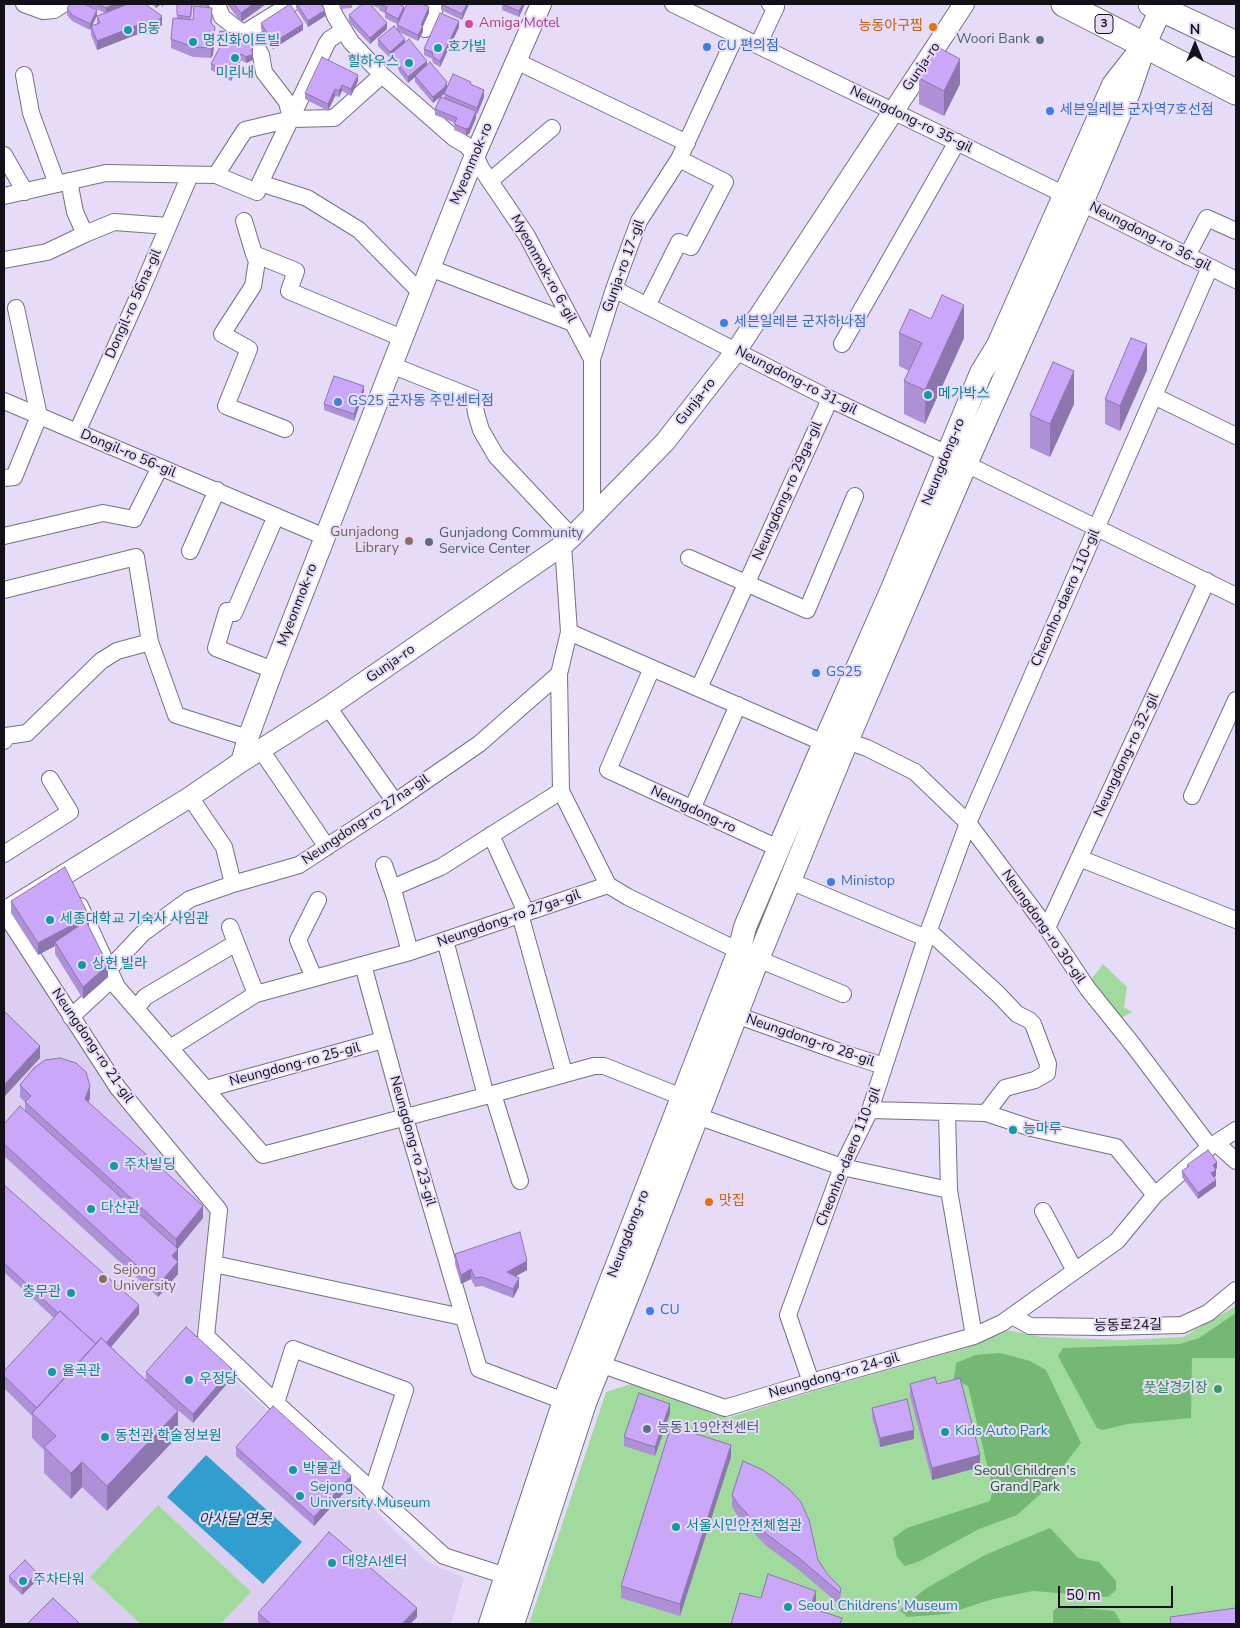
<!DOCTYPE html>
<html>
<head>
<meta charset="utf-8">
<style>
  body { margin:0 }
  #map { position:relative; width:1240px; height:1628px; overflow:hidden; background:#e7dcf8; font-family:"Nunito Sans",sans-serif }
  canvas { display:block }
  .frame { position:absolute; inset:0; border:5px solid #141019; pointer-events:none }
  .north { position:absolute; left:1170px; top:20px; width:50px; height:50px; -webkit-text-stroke:4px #e7dcf8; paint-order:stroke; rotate:0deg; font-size:14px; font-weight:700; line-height:20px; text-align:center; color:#141019 }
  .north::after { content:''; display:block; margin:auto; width:18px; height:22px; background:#141019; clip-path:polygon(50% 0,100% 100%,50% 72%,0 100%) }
  .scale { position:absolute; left:1058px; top:1586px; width:115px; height:22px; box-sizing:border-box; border:2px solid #141019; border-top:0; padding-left:6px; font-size:15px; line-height:18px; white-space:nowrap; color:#141019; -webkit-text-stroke:4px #e7dcf8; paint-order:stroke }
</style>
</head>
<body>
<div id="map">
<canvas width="1240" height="1628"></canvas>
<div class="frame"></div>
<div class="north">N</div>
<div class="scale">50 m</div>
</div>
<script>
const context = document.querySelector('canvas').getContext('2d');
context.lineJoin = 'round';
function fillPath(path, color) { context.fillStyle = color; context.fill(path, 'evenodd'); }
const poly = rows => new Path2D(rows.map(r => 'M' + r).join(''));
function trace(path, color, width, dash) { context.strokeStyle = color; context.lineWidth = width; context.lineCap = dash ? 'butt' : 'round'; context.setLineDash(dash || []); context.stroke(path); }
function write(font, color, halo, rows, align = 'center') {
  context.font = font + ' "Nunito Sans","Noto Sans KR",sans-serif'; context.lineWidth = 4; context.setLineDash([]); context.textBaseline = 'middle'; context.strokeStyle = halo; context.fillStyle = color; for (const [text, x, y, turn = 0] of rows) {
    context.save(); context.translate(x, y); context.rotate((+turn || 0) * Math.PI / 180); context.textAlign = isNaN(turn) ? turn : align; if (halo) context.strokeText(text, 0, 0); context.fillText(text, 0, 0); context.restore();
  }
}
fillPath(poly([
  [8,930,116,1099,210,1213,195,1345,351,1485,394,1530,428,1562,464,1578,451,1624,4,1624,4,933]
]), '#dccef0');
fillPath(poly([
  [1103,964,1127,987,1124,1007,1132,1012,1120,1019,1090,981],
  [1236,1306,1236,1624,529,1624,606,1392,631,1384,727,1418,814,1391,966,1348,1006,1330,1042,1337,1120,1340,1183,1337],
  [158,1505,251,1592,220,1624,141,1624,90,1577]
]), '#a0db9d');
fillPath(poly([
  [1236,1313,1236,1358,1192,1358,1191,1418,1127,1424,1103,1430,1097,1428,1058,1356,1063,1348,1180,1344,1199,1338],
  [1000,1353,1030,1361,1046,1370,1081,1443,1047,1488,1017,1515,979,1529,920,1561,905,1566,897,1557,893,1538,907,1528,990,1501,993,1489,968,1386,954,1379,956,1363,975,1355],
  [1050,1528,1078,1558,1099,1562,1116,1581,1116,1590,1108,1597,1033,1591,993,1599,947,1614,907,1617,900,1610,925,1589,985,1555],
  [1060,1606,1114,1611,1122,1624,1053,1624,1053,1611]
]), '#75b873');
fillPath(poly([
  [206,1455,302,1542,263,1584,167,1497]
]), '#309fcf');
const minor = poly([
  [24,4,43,11,54,10,63,4],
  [217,4,222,17,253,41,261,55,264,72,287,102,291,119],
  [331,4,335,16,351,42,382,75,454,138,466,145,475,155,481,168,527,236,592,359],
  [673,4,1063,194],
  [425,29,437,4],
  [344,30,330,39,327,43,260,183,307,198,359,230,420,292],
  [244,33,291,4],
  [758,45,776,7,770,4],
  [516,61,687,143],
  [24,75,31,113,57,184],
  [4,155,25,192],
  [216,175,245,130,291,119,334,118,382,75],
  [490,181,552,128],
  [4,196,106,173,216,175,257,192],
  [1082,203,1236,280],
  [244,221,254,254,296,271,289,291,402,338],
  [85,234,114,222,168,226],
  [254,254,257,261,253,286,222,334,249,349,226,406,285,429],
  [1187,256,1207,218,1236,231],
  [4,260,47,252,85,234,75,212,69,181],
  [430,268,573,323],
  [614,289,830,399,947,454],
  [647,306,679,242,691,247,725,182,679,159],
  [842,344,957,142],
  [391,365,474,398,476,413,481,430,496,456,572,537],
  [1154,396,1236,436],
  [4,401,325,537],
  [77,432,139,295,190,175],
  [966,464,1236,596],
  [4,478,14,477,39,416,16,308],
  [592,517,592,359,614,289,639,221,679,159,736,35],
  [4,536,103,513,134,519,160,467],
  [563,545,569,632,559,674,561,791,608,885,628,897,739,951],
  [190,551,217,490],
  [689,558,807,610,855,496],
  [4,590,136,557,150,642,176,715,248,738],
  [569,632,824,743],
  [652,668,608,770,778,848],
  [273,670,216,648,227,611,234,613,276,516],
  [699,688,830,399],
  [328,707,395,802],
  [4,741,6,736,27,733,101,661,117,651,150,642],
  [847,741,867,748,915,772,968,823,1047,928,1088,989,1133,1045,1210,1147],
  [261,750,327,847],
  [1192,796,1236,700],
  [190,797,224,847,233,884],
  [692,809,738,705],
  [491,835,526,912],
  [4,854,70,812,50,779],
  [1079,858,1236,920],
  [384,865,395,897,410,952],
  [790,881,926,938],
  [392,888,441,867,561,791],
  [80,906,117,987,263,1155,493,1094,594,1066,604,1066,682,1097],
  [4,912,118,1088,219,1210,206,1336,276,1403,444,1556,506,1576],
  [520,914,564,1073],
  [230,927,256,994],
  [1047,928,1207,581],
  [929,931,998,994,1017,1014,1029,1020,1033,1024,1048,1064,1047,1073,1035,1080,1005,1088,986,1113],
  [445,940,486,1096],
  [758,959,843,994],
  [363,965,405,1118,479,1369,564,1401],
  [109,969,143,933,190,899,233,884,299,865,395,802,479,744,559,674],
  [314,978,298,940,318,900],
  [136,1009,145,997,236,943],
  [736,1015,843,1053,884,1066],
  [71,1017,113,978],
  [170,1048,256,994,410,952,608,885],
  [206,1089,383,1040],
  [493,1094,520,1181],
  [870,1110,986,1113,1031,1128,1116,1147,1155,1195],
  [947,1112,949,1190],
  [697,1116,842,1167,949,1190,974,1336],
  [1216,1143,1236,1161],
  [1043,1211,1075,1271],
  [214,1264,462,1317],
  [1012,1316,1030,1326,1105,1327,1182,1325,1208,1313,1236,1290],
  [600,1364,725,1408,811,1382,974,1336,1002,1323,1117,1241,1155,1195,1210,1147,1236,1130],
  [811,1382,788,1315,842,1167,870,1110,926,938,968,823,1210,267],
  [276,1403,293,1349,405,1390,372,1492]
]);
const tertiary = poly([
  [241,762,248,738,273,670,430,268,475,155,541,4],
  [4,912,190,797,241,762,328,707,563,545,572,537,665,442,736,351,964,4]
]);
const secondary = poly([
  [490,1624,564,1401,739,951,745,927,824,743,892,589,981,373,998,345,1113,85,1145,44,1163,4],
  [513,1624,585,1403,638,1270,758,959,847,741,966,464,1082,203,1129,92,1140,60]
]);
const primary = poly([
  [1064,4,1236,92],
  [1151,4,1236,44]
]);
trace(minor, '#786e86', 18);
trace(tertiary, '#786e86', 22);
trace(secondary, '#786e86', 24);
trace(primary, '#786e86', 27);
trace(minor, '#fff', 16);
trace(tertiary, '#fff', 20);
trace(secondary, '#fff', 22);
trace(primary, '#fff', 25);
fillPath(poly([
  [70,4,92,26,97,24,97,16,105,13,85,4,124,4,123,6,162,25,159,29,148,34,143,32,97,50,91,35,91,28,90,30,72,21,67,15,67,8],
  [152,4,165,4,162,7,161,4,156,8],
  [177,4,208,4,208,7,193,5,191,20,212,17,212,23,215,36,213,55,211,58,193,57,171,48,171,39,177,18],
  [227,4,266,4,241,22],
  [296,4,321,4,325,16,308,27,296,8],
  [339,4,352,4,352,8,340,9],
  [370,4,404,4,403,6,404,11,429,13,423,26,423,32,418,41,399,32,405,42,447,88,471,85,484,97,477,114,476,114,476,118,469,134,466,135,454,130,455,123,435,115,435,109,440,97,433,103,415,82,415,77,408,83,400,73,397,66,392,59,392,56,390,58,378,46,378,39,397,30,397,24,385,18,385,13,379,10,379,6,378,8],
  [445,93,444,98,441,97],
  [441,4,469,4,462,20,441,10],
  [502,4,525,4,519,17,502,10],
  [349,15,387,29,370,44,349,22],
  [261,23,303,30,273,49,261,29],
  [459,27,440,67,433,63,432,59,424,55,424,49],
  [219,37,253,56,253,60,246,63,241,60,231,81,211,70,211,64,222,44,219,43],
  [919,78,960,84,944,116,919,104],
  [358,81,351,96,342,91,339,97,335,96,328,111,305,99,305,93],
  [899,333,964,338,925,424,904,414,904,381,909,371,899,366],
  [1147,370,1120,431,1105,424,1105,399],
  [364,392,354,421,324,410,324,404],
  [1074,404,1050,457,1030,448,1030,415],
  [11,901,89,927,108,977,83,999,55,954,55,946,38,955,11,913],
  [20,1085,90,1098,88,1102,203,1218,177,1249,178,1274,158,1297,4,1156,4,1124,25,1111,25,1102,20,1097],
  [1187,1165,1217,1168,1216,1169,1216,1176,1214,1177,1216,1186,1198,1199,1182,1177,1182,1171,1187,1167],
  [4,1185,139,1314,111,1347,146,1380,146,1372,232,1378,193,1423,164,1398,178,1436,107,1511,82,1487,71,1499,44,1473,44,1450,32,1438,32,1416,4,1388,4,1371,54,1318,4,1272],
  [455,1254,527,1270,516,1276,519,1287,513,1298,482,1286,475,1287,471,1279,461,1284,455,1264],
  [910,1384,937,1384,980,1467,932,1480,910,1396],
  [872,1408,914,1439,880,1447,872,1417],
  [670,1413,655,1456,624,1446,624,1437],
  [236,1447,351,1485,314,1526,236,1456],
  [731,1457,680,1616,621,1598,621,1586],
  [732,1495,818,1560,828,1575,841,1588,840,1605,799,1570,765,1545,738,1516,732,1507],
  [9,1576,37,1580,22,1595,9,1582],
  [258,1613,417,1617,410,1624,261,1624,258,1622]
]), '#ae90d6');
fillPath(poly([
  [115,4,124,4,123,6,106,14,106,8],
  [156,4,161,4,156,8],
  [253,4,266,4,241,22,241,13],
  [467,4,469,4,462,20,462,14],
  [523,4,525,4,519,17,519,11],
  [404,7,404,13,398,25,398,19],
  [429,7,429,13,423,26,423,32,418,41,418,35,421,25],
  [97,10,97,16,90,30,90,24],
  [325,10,325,16,308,27,308,21],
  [162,16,162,25,159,29,148,34,148,25],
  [459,21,459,27,440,67,440,61],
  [143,23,143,32,97,50,97,41],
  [387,23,387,29,370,44,370,38],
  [303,24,303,30,273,49,273,43],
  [215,27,213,55,211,58,211,48],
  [405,39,405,45,392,53,392,56,390,58,390,52],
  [251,50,253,50,253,60,246,63,246,57],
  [241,54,241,60,231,81,231,75],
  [960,59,960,84,944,116,944,91],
  [427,61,427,67,408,83,408,77],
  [358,75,358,81,351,96,351,89],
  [447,82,447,88,445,93,433,103,433,97],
  [342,85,342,91,339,97,339,91],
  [335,89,335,96,328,111,328,104],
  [484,90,484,97,477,114,477,108],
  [476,111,476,118,469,134,466,135,466,129],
  [964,305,964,338,925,424,925,390],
  [1147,344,1147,370,1120,431,1120,406],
  [1074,371,1074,404,1050,457,1050,424],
  [364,386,364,392,354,421,354,414],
  [89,916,89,928,55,942,55,946,38,955,38,943],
  [108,965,108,977,83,999,83,987],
  [40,1046,40,1058,4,1097,4,1085],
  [90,1086,90,1098,85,1111,85,1099],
  [1217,1162,1217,1168,1213,1172,1213,1165],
  [1216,1170,1216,1176,1211,1180,1211,1173],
  [1216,1180,1216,1186,1198,1199,1198,1193],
  [203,1206,203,1218,176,1251,176,1239],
  [178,1249,178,1261,172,1256],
  [527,1261,527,1270,507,1281,507,1272],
  [178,1262,178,1274,158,1297,158,1285],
  [471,1269,471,1279,461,1284,461,1275],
  [519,1278,519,1287,513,1298,513,1289],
  [139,1305,139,1314,100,1360,41,1421],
  [232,1369,232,1378,193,1423,193,1414],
  [670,1404,670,1413,655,1456,655,1447],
  [178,1411,178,1436,107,1511,107,1486],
  [914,1430,914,1439,880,1447,880,1438],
  [731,1445,731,1457,680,1616,680,1604],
  [980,1455,980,1467,932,1480,932,1468],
  [82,1462,82,1487,71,1499,71,1473],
  [351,1476,351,1485,314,1526,314,1517],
  [37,1573,37,1580,22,1595,22,1589],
  [816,1591,816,1603,810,1620,810,1608],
  [417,1608,417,1617,410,1624,402,1624]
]), '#8d75ae');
const building = poly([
  [70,4,84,4,97,10,90,24,72,15,67,8,70,4],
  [98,4,115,4,106,8,98,4],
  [128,4,145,4,162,16,159,20,148,25,143,23,97,41,91,26,100,23,97,16,128,4],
  [177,4,192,4,190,17,177,15,177,4],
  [234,4,253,4,241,13,234,4],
  [290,4,303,24,273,43,261,23,290,4],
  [297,4,321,4,325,10,308,21,297,4],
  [362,4,370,4,387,23,370,38,349,15,362,4],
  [379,4,401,4,401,5,404,7,398,19,385,12,387,7,379,4],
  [407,4,422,4,429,7,421,25,423,26,418,35,397,25,407,4],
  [441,4,467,4,462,14,441,4],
  [502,4,523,4,519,11,502,4],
  [194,6,212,8,211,23,215,27,213,46,211,48,193,47,171,39,173,18,193,20,194,6],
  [440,13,459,21,440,61,433,57,432,52,424,49,440,13],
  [394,26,405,39,390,52,378,39,394,26],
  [220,31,249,35,253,50,251,50,253,54,246,57,241,54,231,75,211,64,224,39,219,37,220,31],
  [409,39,427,61,408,77,400,67,397,60,392,53,409,39],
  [936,46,960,59,944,91,919,78,936,46],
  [322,57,358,75,351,89,342,85,339,91,335,89,328,104,305,93,322,57],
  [430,62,447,82,445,87,433,97,415,76,430,62],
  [453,74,471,82,470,84,484,90,477,108,444,94,453,74],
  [441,97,476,111,469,128,466,129,454,124,457,118,435,109,441,97],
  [942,295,964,305,925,390,904,381,922,343,899,333,910,309,931,319,942,295],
  [1131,338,1147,344,1120,406,1105,399,1131,338],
  [1053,362,1074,371,1050,424,1030,415,1053,362],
  [334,376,364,386,354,414,324,404,334,376],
  [65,867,89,916,38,943,11,901,65,867],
  [86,921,108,965,83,987,55,942,86,921],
  [4,1011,40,1046,4,1085,4,1011],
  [60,1058,76,1063,86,1072,90,1086,85,1099,203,1206,176,1239,25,1102,31,1096,20,1085,34,1068,45,1060,60,1058],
  [20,1106,178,1249,172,1256,178,1262,158,1285,4,1144,4,1124,20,1106],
  [1208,1150,1217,1162,1213,1165,1216,1170,1211,1173,1216,1180,1198,1193,1182,1171,1189,1166,1187,1165,1208,1150],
  [4,1185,139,1305,106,1343,101,1338,96,1344,60,1311,58,1313,4,1263,4,1185],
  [520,1232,527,1261,507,1272,519,1278,513,1289,482,1277,475,1278,471,1269,461,1275,455,1254,520,1232],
  [60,1311,96,1344,37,1408,4,1376,4,1371,60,1311],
  [186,1327,232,1369,193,1414,146,1372,186,1327],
  [101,1338,178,1411,107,1486,82,1462,71,1473,44,1447,56,1436,32,1413,101,1338],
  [935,1377,937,1384,960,1378,980,1455,932,1468,910,1384,935,1377],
  [639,1393,670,1404,655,1447,624,1437,639,1393],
  [907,1399,914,1430,880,1438,872,1408,907,1399],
  [273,1406,351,1476,314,1517,236,1447,273,1406],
  [671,1426,731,1445,680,1604,621,1586,671,1426],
  [743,1461,763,1470,776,1479,790,1490,801,1502,809,1520,818,1560,828,1575,841,1588,840,1593,799,1558,765,1533,738,1504,732,1495,743,1461],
  [329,1532,417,1608,402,1624,271,1624,258,1613,329,1532],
  [25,1560,37,1573,22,1589,9,1576,25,1560],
  [768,1574,816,1591,810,1608,842,1618,840,1624,731,1624,740,1593,761,1598,768,1574],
  [53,1598,80,1624,27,1624,53,1598],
  [1236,1608,1236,1624,1171,1624,1170,1617,1236,1608]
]);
fillPath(building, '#caa7f9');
trace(building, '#8d75ae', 1);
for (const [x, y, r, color] of [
  [469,24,5,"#d1479c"],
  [933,27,5,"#e8710a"],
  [128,30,5,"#0f9aa8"],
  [1040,40,5,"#5c6f8a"],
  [193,42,5,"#0f9aa8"],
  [707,47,5,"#3f7fe0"],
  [438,48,5,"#0f9aa8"],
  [235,58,5,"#0f9aa8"],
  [409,63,5,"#0f9aa8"],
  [1050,111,5,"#3f7fe0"],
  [724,323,5,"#3f7fe0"],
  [928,395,5,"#0f9aa8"],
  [338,402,5,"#3f7fe0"],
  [409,541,5,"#8d6e63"],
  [429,542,5,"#5c6f8a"],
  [816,673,5,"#3f7fe0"],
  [831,882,5,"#3f7fe0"],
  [50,920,5,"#0f9aa8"],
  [82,965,5,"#0f9aa8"],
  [1013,1130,5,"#0f9aa8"],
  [114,1166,5,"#0f9aa8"],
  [709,1202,5,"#e8710a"],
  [91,1209,5,"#0f9aa8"],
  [103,1279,5,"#8d6e63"],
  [71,1293,5,"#0f9aa8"],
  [650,1311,5,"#3f7fe0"],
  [52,1372,5,"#0f9aa8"],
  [189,1380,5,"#0f9aa8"],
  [1218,1389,5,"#2e9e5b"],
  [647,1429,5,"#5c6f8a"],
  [945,1432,5,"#0f9aa8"],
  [105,1437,5,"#0f9aa8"],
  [293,1470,5,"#0f9aa8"],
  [300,1496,5,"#0f9aa8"],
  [676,1527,5,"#0f9aa8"],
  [332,1563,5,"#0f9aa8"],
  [23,1581,5,"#0f9aa8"],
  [788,1607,5,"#0f9aa8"]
]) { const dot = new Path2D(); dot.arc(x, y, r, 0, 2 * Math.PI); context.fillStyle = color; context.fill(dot); trace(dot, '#e7dcf8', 2); }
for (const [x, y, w] of [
  [1104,24,18]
]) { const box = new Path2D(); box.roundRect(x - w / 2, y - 9.5, w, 19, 4); context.fillStyle = '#e7dcf8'; context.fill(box); trace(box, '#141019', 1); }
write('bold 12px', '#141019', null, [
  ["3",1104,24]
]);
write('14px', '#b23c85', '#e7dcf8', [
  ["Amiga Motel",479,24]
], 'left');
write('14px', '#c56008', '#e7dcf8', [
  ["능동아구찜",923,27],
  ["맛집",719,1202,"left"]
], 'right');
write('14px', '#0d838f', '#e7dcf8', [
  ["B동",138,30],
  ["명진화이트빌",203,42],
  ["호가빌",448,48],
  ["힐하우스",399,63,"right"],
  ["미리내",235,74,"center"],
  ["메가박스",938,395],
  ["세종대학교 기숙사 사임관",60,920],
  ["상헌 빌라",92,965],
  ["능마루",1023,1130],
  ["주차빌딩",124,1166],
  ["다산관",101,1209],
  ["충무관",61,1293,"right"],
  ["율곡관",62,1372],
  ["우정당",199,1380],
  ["Kids Auto Park",955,1432],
  ["동천관 학술정보원",115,1437],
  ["박물관",303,1470],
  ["Sejong",310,1488],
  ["University Museum",310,1504],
  ["서울시민안전체험관",686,1527],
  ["대양AI센터",342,1563],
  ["주차타워",33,1581],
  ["Seoul Childrens' Museum",798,1607]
], 'left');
write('14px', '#4e5e75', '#e7dcf8', [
  ["Woori Bank",1030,40,"right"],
  ["Gunjadong Community",439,534],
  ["Service Center",439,550],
  ["능동119안전센터",657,1429]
], 'left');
write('14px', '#366cbe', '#e7dcf8', [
  ["CU 편의점",717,47],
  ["세븐일레븐 군자역7호선점",1060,111],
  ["세븐일레븐 군자하나점",734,323],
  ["GS25 군자동 주민센터점",348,402],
  ["GS25",826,673],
  ["Ministop",841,882],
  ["CU",660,1311]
], 'left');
write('14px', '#141019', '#e7dcf8', [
  ["Gunja-ro",922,67,-56],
  ["Neungdong-ro 35-gil",911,120,26],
  ["Myeonmok-ro",472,164,-67],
  ["Neungdong-ro 36-gil",1150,237,27],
  ["Gunja-ro 17-gil",624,266,-70],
  ["Myeonmok-ro 6-gil",543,269,61],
  ["Dongil-ro 56na-gil",134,304,-66],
  ["Neungdong-ro 31-gil",796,381,27],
  ["Gunja-ro",696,402,-52],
  ["Dongil-ro 56-gil",128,454,23],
  ["Neungdong-ro",944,462,-68],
  ["Neungdong-ro 29ga-gil",788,491,-66],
  ["Cheonho-daero 110-gil",1066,598,-66],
  ["Myeonmok-ro",298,605,-69],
  ["Gunja-ro",391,664,-35],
  ["Neungdong-ro 32-gil",1127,755,-65],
  ["Neungdong-ro",693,810,25],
  ["Neungdong-ro 27na-gil",366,820,-34],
  ["Neungdong-ro 27ga-gil",509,919,-19],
  ["Neungdong-ro 30-gil",1043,927,55],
  ["Neungdong-ro 28-gil",810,1041,19],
  ["Neungdong-ro 21-gil",92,1046,56],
  ["Neungdong-ro 25-gil",295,1065,-15],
  ["Neungdong-ro 23-gil",412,1141,74],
  ["Cheonho-daero 110-gil",849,1157,-68],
  ["Neungdong-ro",629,1234,-69],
  ["능동로24길",1128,1326,-1],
  ["Neungdong-ro 24-gil",834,1376,-16]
]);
write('14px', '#785e54', '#e7dcf8', [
  ["Gunjadong",399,533],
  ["Library",399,549],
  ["Sejong",113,1271,"left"],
  ["University",113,1287,"left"]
], 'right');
write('14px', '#27864d', '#e7dcf8', [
  ["풋살경기장",1208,1389]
], 'right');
write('14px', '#1b5f1d', '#e7dcf8', [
  ["Seoul Children's",1025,1472],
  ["Grand Park",1025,1488]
]);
write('italic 15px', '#06364a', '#e7dcf8', [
  ["아사달 연못",235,1520]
]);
</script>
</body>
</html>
